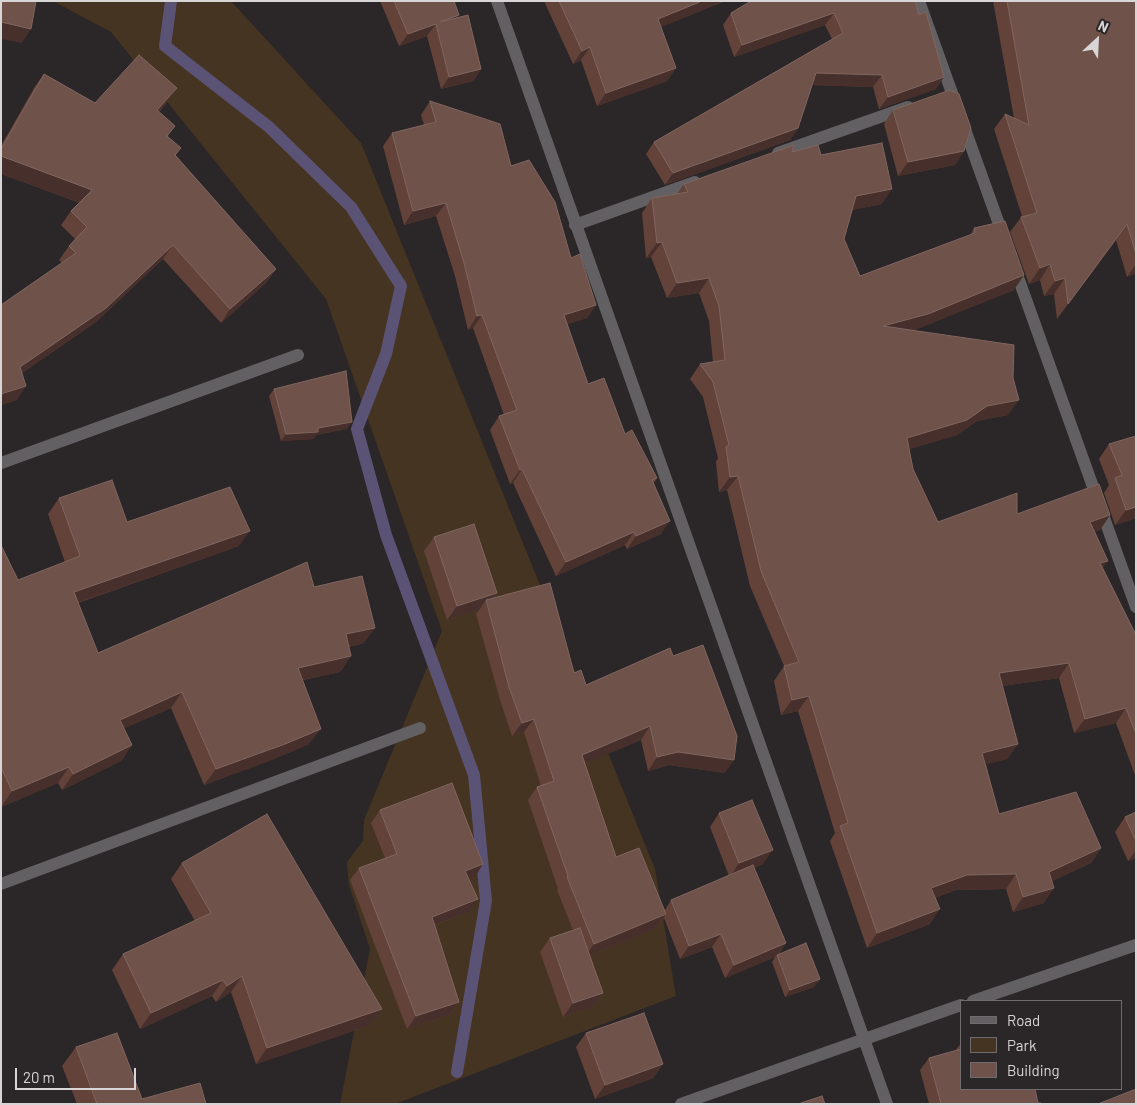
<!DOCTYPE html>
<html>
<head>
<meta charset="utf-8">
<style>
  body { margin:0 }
  #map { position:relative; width:1137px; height:1105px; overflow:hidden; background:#2b2627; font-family:Barlow,sans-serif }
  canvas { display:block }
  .frame { position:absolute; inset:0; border:2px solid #d8d5d6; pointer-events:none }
  .legend { position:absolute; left:960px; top:1000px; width:162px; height:90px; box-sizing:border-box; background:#2b2627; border:1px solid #706c6d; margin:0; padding:6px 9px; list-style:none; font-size:15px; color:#d8d5d6 }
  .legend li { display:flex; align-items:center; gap:10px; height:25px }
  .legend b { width:25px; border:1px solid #706c6d }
  .north { position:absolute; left:1072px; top:15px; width:50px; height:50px; -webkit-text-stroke:4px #2b2627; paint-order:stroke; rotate:25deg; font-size:14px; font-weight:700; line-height:20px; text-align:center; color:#d8d5d6 }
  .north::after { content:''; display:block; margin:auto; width:18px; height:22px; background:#d8d5d6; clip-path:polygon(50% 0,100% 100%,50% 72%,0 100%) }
  .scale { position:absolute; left:15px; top:1068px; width:121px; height:22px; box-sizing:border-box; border:2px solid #d8d5d6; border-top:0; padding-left:6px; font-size:15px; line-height:18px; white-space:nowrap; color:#d8d5d6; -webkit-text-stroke:4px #2b2627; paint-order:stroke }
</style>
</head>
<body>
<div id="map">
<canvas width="1137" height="1105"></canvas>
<div class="frame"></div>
<ul class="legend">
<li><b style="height:6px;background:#626062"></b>Road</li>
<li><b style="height:14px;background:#453421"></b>Park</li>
<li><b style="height:14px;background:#6f524a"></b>Building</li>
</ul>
<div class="north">N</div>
<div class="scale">20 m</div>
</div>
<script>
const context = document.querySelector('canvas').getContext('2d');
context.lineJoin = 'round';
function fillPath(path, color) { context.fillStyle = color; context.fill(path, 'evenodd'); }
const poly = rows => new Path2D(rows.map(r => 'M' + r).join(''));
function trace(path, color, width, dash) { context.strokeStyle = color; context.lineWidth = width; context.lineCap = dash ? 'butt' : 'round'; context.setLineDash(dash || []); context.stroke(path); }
fillPath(poly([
  [53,1,231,1,361,143,655,869,676,996,395,1104,340,1104,370,949,349,885,347,862,363,841,364,820,442,631,326,299,111,32]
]), '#453421');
trace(poly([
  [171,1,165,46,269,127,351,207,401,286,386,354,357,429,386,535,474,775,486,901,457,1072]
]), '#5b5375', 12);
trace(poly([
  [497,1,887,1104],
  [919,1,1004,238],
  [778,153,908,107],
  [575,225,695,182],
  [1014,266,1136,607],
  [1,463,298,355],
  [1,884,420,728],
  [973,1001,1136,945],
  [681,1104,961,1005]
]), '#626062', 12);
fillPath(poly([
  [380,1,454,1,457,18,481,69,473,81,441,89,427,36,399,46],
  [544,1,725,1,661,27,676,68,667,81,597,106,581,60,573,64],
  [915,1,936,89,879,109,873,87,812,85,798,128,790,140,665,185,646,154,654,142,832,39,825,25,734,57,723,25,731,13],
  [993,1,1136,1,1136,273,1127,277,1116,240,1057,319,1054,294,1044,296,1040,280,1029,284,1010,232,1022,216,994,129,1005,114,1014,118],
  [44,74,95,103,167,102,159,112,168,137,181,148,175,155,276,269,266,283,221,323,163,259,96,322,22,373,17,400,1,405,1,305,62,263,59,260,69,246,75,239,61,225,71,211,80,203,1,174,1,146,34,88],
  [430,101,511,166,571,258,596,305,587,318,567,324,588,384,657,478,654,483,661,534,627,549,625,545,556,576,513,483,510,484,490,430,499,416,504,415,473,328,468,330,455,276,436,216,404,225,383,146,392,133,424,125,421,115],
  [893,110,964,151,955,165,898,176,884,124],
  [792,152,821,155,882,204,852,210,844,239,860,276,970,235,974,228,1014,290,913,330,1008,415,977,421,957,435,909,449,913,469,938,522,1017,514,1110,515,1100,530,1094,532,1103,568,1136,635,1136,778,1116,723,1074,733,1059,678,1002,686,1018,744,1007,759,986,764,999,814,1101,848,1091,863,1052,881,1044,903,1013,912,1006,889,956,890,935,898,930,924,867,948,830,841,835,833,798,711,781,715,774,681,784,666,750,586,727,490,719,492,716,462,718,458,703,397,690,379,700,364,713,362,709,321,699,293,667,298,651,257,646,258,642,213,652,198,677,194,684,184],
  [274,389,347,429,316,435,313,439,281,441,269,396],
  [1136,436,1136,518,1115,525,1104,493,1109,485,1099,459,1109,444],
  [59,498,127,522,239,546,78,603,98,653,314,587,364,643,349,647,351,656,340,672,303,680,309,744,274,759,204,785,171,708,124,728,132,745,121,761,62,790,58,783,1,807,1,545,18,580,65,562,48,514],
  [434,537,497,593,494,598,574,673,586,685,725,773,669,765,648,771,641,740,585,763,616,857,665,910,671,900,729,876,710,827,719,813,763,864,754,868,786,943,779,954,820,979,814,987,785,997,772,962,775,957,725,978,712,947,680,959,664,918,657,928,589,956,603,993,593,1007,563,1017,540,952,550,938,573,930,557,890,558,889,528,800,537,787,541,786,524,732,512,736,500,700,476,614,479,610,447,620,424,551],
  [380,810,475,877,469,879,469,912,435,925,459,1002,450,1015,407,1029,350,880,359,868,385,858,371,823],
  [1136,812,1136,858,1128,861,1115,832,1125,817],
  [182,863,382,1009,371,1025,256,1064,231,992,216,1002,212,996,140,1029,112,970,123,954,195,921,171,879],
  [586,1033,663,1064,653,1078,595,1099,576,1047],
  [961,1043,961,1089,1041,1104,929,1104,920,1070,929,1058,955,1051],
  [76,1047,142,1099,206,1104,77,1104,62,1066]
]), '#634239');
fillPath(poly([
  [702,1,725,1,649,32,658,19],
  [834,13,825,25,734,57,742,45],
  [459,15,451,27,440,22],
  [1,22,31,29,22,43,1,39],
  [436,24,427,36,399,46,408,34],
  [590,47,581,60,573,64,582,51],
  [676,68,667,81,597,106,606,93],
  [481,69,473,81,441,89,449,77],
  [816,73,882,75,873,87,808,85],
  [944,77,936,89,879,109,888,97],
  [177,88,167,102,147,124,157,110],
  [798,128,790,140,665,185,673,173],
  [964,151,955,165,898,176,908,162],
  [1,156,92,190,83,204,1,174],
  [892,189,882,204,846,211,856,196],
  [446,203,436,216,404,225,413,211],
  [1127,224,1116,240,1057,319,1068,304],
  [662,242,651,257,646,258,657,243],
  [173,245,163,259,96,322,10,381,20,367],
  [1050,264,1040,280,1029,284,1040,268],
  [1136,264,1136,273,1127,277],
  [276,269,266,283,221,323,230,309],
  [1024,275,1014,290,918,329,872,341,883,326],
  [709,278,699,293,667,298,677,283],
  [1065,278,1054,294,1044,296,1055,281],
  [596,305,587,318,554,329,564,315],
  [482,315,473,328,468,330,477,316],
  [26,386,17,400,1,405,1,394],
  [1019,400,1008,415,977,421,957,435,897,453,907,438,987,406],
  [352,422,347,429,316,435,313,439,281,441,286,434],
  [522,469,513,483,510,484,520,470],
  [738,476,727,490,719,492,730,477],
  [1136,507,1136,518,1115,525,1126,510],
  [1110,515,1100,530,1079,537,1090,522],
  [670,521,661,534,627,549,636,536],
  [250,531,239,546,62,608,74,592],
  [634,532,625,545,556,576,566,562],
  [1108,561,1097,576,1100,563],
  [497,593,487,607,486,600,479,610,447,620,457,606],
  [375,628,364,643,335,650,346,634],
  [351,656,340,672,287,683,298,668],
  [1069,663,1059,678,988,688,999,673],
  [182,692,171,708,109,735,120,720],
  [809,696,798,711,781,715,792,700],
  [1126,708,1116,723,1074,733,1085,719],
  [534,719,524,732,512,736,522,723],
  [650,726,641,740,573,769,582,755],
  [321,729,309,744,274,759,204,785,216,769],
  [1018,744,1007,759,972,768,982,753],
  [132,745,121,761,62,790,73,774],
  [678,752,734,760,725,773,669,765,648,771,657,757],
  [69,767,58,783,1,807,12,791],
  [1101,848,1091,863,1039,887,1049,872],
  [773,850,763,864,730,877,739,863],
  [1136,850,1136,858,1128,861],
  [483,864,475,877,456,884,465,871],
  [1016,874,1006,889,956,890,921,903,931,888,967,875],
  [1054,888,1044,903,1013,912,1023,897],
  [478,899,469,912,423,929,432,917],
  [940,909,930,924,867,948,877,933],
  [666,914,657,928,584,958,594,944],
  [721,934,712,947,680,959,689,946],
  [786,943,777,956,777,955,775,957,725,978,734,965],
  [242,976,231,992,216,1002,227,986],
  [820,979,814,987,785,997,790,990],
  [223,980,212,996,140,1029,151,1013],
  [603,993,593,1007,563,1017,573,1003],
  [459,1002,450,1015,407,1029,416,1016],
  [382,1009,371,1025,256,1064,267,1048],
  [663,1064,653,1078,595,1099,605,1085]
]), '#47302b');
const building = poly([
  [1,1,36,1,31,29,1,22,1,1],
  [394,1,454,1,459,15,440,22,468,15,481,69,449,77,436,24,408,34,394,1],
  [559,1,702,1,658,19,676,68,606,93,590,47,582,51,559,1],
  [751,1,915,1,919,15,926,12,944,77,888,97,882,75,816,73,798,128,673,173,654,142,843,33,834,13,742,45,731,13,751,1],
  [1007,1,1136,1,1136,254,1127,224,1068,304,1065,278,1055,281,1050,264,1040,268,1021,217,1037,213,1005,114,1029,125,1007,1],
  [139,55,177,88,157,110,175,126,167,136,181,148,175,155,276,269,230,309,173,245,106,308,20,367,26,386,1,394,1,305,76,253,69,246,87,227,71,211,92,190,1,156,1,149,44,74,95,103,139,55],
  [950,90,959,94,971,128,964,151,908,162,893,110,950,90],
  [430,101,500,124,511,166,529,160,555,202,571,258,580,254,596,305,564,315,588,384,604,378,625,434,632,430,657,478,652,480,670,521,636,536,634,532,566,562,522,469,520,470,499,416,517,410,482,315,477,316,464,263,446,203,413,211,392,133,436,122,430,101],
  [882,143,892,189,856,196,844,239,860,276,975,233,974,228,1005,221,1024,275,928,314,883,326,1014,345,1013,378,1019,400,987,406,967,420,907,438,913,469,938,522,1017,493,1017,514,1099,484,1110,515,1090,522,1108,561,1100,563,1136,635,1136,734,1126,708,1085,719,1069,663,999,673,1018,744,982,753,999,814,1076,792,1101,848,1049,872,1054,888,1023,897,1016,874,967,875,931,888,940,909,877,933,840,826,848,823,809,696,792,700,784,666,799,662,761,571,738,476,730,477,726,447,729,445,713,382,700,364,725,360,719,306,709,278,677,283,662,242,657,243,652,198,688,192,684,184,794,145,792,152,818,145,821,155,882,143],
  [346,371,352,422,318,428,318,432,286,434,274,389,346,371],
  [1136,436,1136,507,1126,510,1115,478,1122,475,1109,444,1136,436],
  [112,480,127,522,230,487,250,531,74,592,98,653,307,562,314,587,362,576,375,628,346,634,351,656,298,668,321,729,285,744,216,769,182,692,120,720,132,745,73,774,69,767,12,791,1,767,1,545,18,580,80,556,59,498,112,480],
  [474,524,497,593,457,606,434,537,474,524],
  [550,583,574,673,581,670,586,685,670,648,673,656,703,645,737,736,734,760,678,752,657,757,650,726,582,755,616,857,639,848,666,914,594,944,567,877,568,876,537,787,554,781,534,719,522,723,509,687,486,600,550,583],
  [452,783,483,864,465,871,478,899,432,917,459,1002,416,1016,359,868,397,854,380,810,452,783],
  [752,800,773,850,739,863,719,813,752,800],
  [1136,812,1136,841,1125,817,1136,812],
  [267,814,382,1009,267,1048,242,976,227,986,223,980,151,1013,123,954,211,913,182,863,267,814],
  [753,865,786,943,734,965,721,934,689,946,671,900,753,865],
  [580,928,603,993,573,1003,550,938,580,928],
  [806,943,820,979,790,990,777,955,806,943],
  [644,1013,663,1064,605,1085,586,1033,644,1013],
  [117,1033,142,1099,200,1083,206,1104,97,1104,76,1047,117,1033],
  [961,1049,961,1089,1035,1089,1038,1103,1041,1103,1041,1104,941,1104,929,1058,961,1049],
  [1136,1089,1136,1104,1098,1104,1136,1089],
  [822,1096,825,1104,798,1104,822,1096]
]);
fillPath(building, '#6f524a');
trace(building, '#806660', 1);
</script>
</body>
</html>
